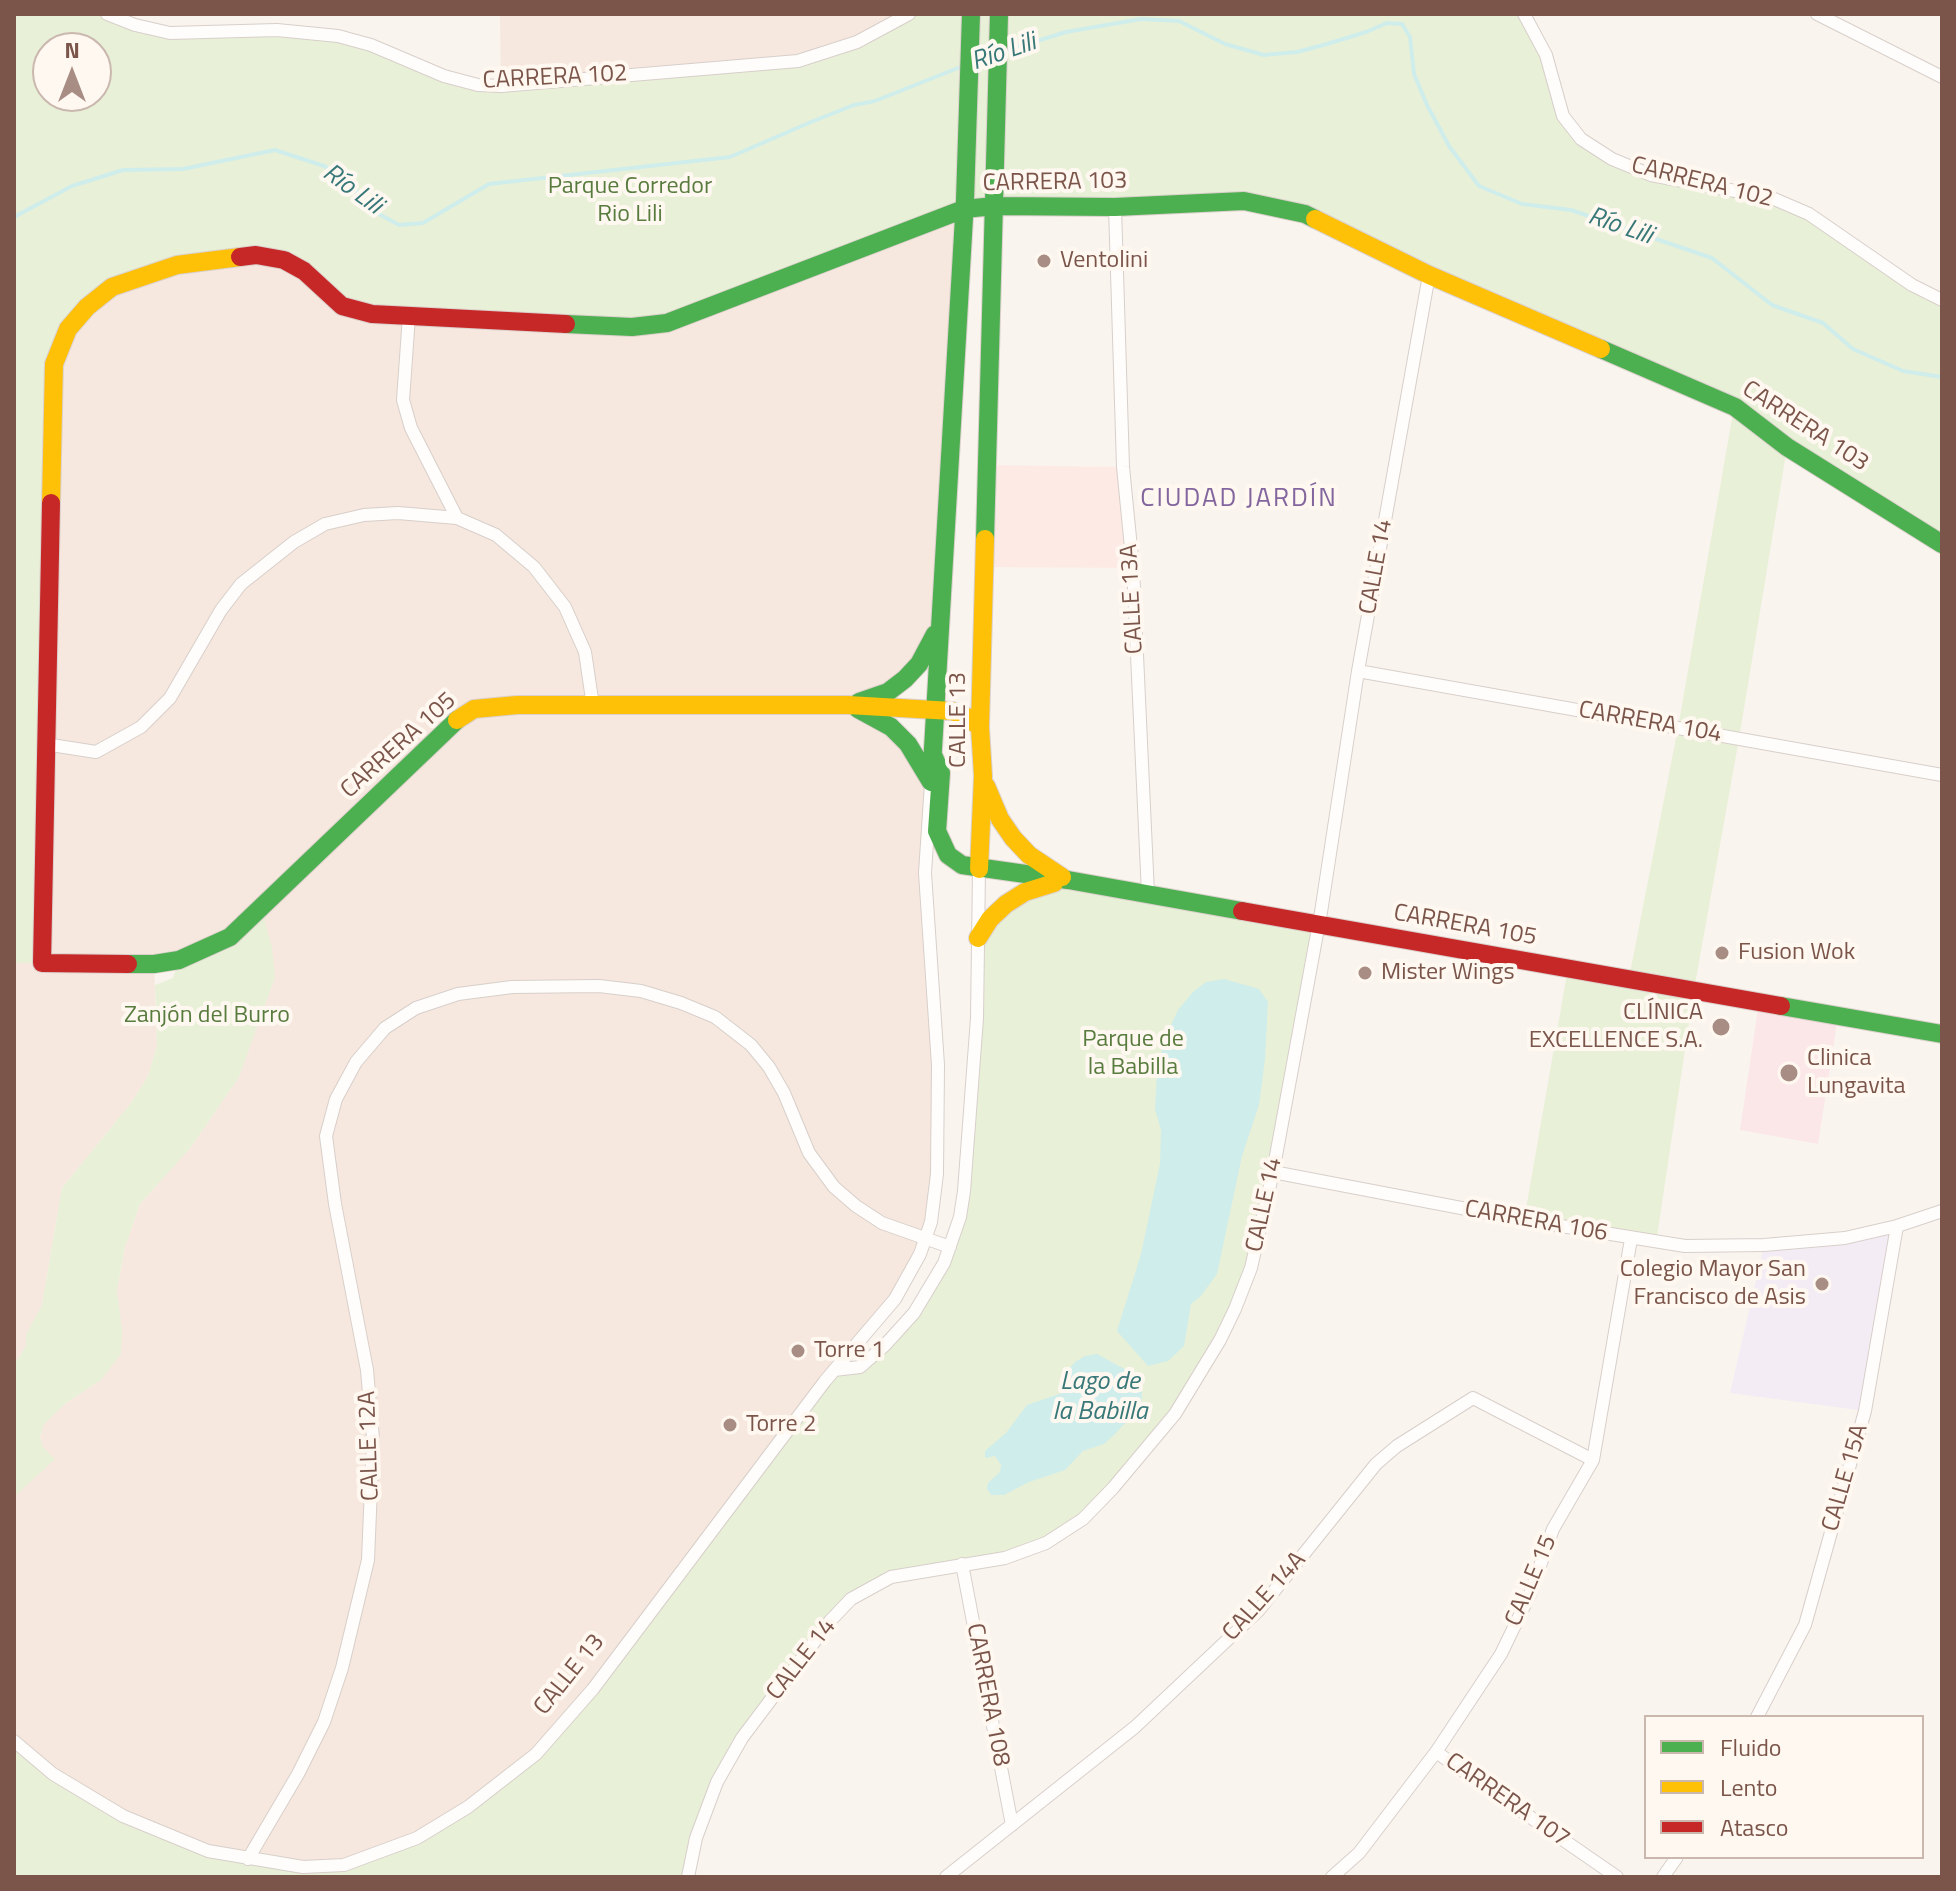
<!DOCTYPE html>
<html>
<head>
<meta charset="utf-8">
<style>
  body { margin:0 }
  #map { position:relative; width:1956px; height:1891px; overflow:hidden; background:#faf4ee; font-family:"Titillium Web",sans-serif }
  canvas { display:block }
  .frame { position:absolute; inset:0; border:16px solid #7b554a; pointer-events:none }
  .legend { position:absolute; left:1644px; top:1715px; width:280px; height:144px; box-sizing:border-box; background:#fff8f1; border:2px solid #cab7ae; margin:0; padding:10px 14px; list-style:none; font-size:24px; color:#7b554a }
  .legend li { display:flex; align-items:center; gap:16px; height:40px }
  .legend b { width:40px; border:2px solid #cab7ae }
  .north { position:absolute; left:32px; top:32px; width:80px; height:80px; box-sizing:border-box; background:#fff8f1; border:2px solid #cab7ae; border-radius:50%; rotate:0deg; font-size:22px; font-weight:700; line-height:32px; text-align:center; color:#7b554a }
  .north::after { content:''; display:block; margin:auto; width:28px; height:36px; background:#a78d83; clip-path:polygon(50% 0,100% 100%,50% 72%,0 100%) }
</style>
</head>
<body>
<div id="map">
<canvas width="1956" height="1891"></canvas>
<div class="frame"></div>
<ul class="legend">
<li><b style="height:10px;background:#4caf50"></b>Fluido</li>
<li><b style="height:10px;background:#ffc107"></b>Lento</li>
<li><b style="height:10px;background:#c62828"></b>Atasco</li>
</ul>
<div class="north">N</div>
</div>
<script>
const context = document.querySelector('canvas').getContext('2d');
context.lineJoin = 'round';
function fillPath(path, color) { context.fillStyle = color; context.fill(path, 'evenodd'); }
const poly = rows => new Path2D(rows.map(r => 'M' + r).join(''));
function trace(path, color, width, dash) { context.strokeStyle = color; context.lineWidth = width; context.lineCap = dash ? 'butt' : 'round'; context.setLineDash(dash || []); context.stroke(path); }
function write(font, color, halo, rows, align = 'center') {
  context.font = font + ' "Titillium Web",sans-serif'; context.lineWidth = 8; context.setLineDash([]); context.textBaseline = 'middle'; context.strokeStyle = halo; context.fillStyle = color; for (const [text, x, y, turn = 0] of rows) {
    context.save(); context.translate(x, y); context.rotate((+turn || 0) * Math.PI / 180); context.textAlign = isNaN(turn) ? turn : align; if (halo) context.strokeText(text, 0, 0); context.fillText(text, 0, 0); context.restore();
  }
}
fillPath(poly([
  [500,14,909,14,829,53,501,86],
  [964,209,930,647,871,714,931,783,925,873,931,956,934,1206,912,1272,536,1754,417,1838,344,1865,248,1859,123,1816,14,1741,14,1497,49,1454,43,1448,40,1437,44,1424,66,1403,101,1380,118,1307,117,1290,125,1247,140,1204,191,1147,239,1077,275,977,230,937,154,964,157,1046,148,1076,131,1103,62,1188,42,1305,26,1335,26,1346,14,1365,14,963,41,963,54,364,87,307,177,265]
]), '#f6e8de');
fillPath(poly([
  [988,465,1123,467,1133,568,985,567]
]), '#fdeae5');
fillPath(poly([
  [1897,1226,1865,1411,1730,1393,1764,1245]
]), '#f4ecf5');
fillPath(poly([
  [1759,1002,1838,1016,1818,1144,1740,1130]
]), '#fbe7e8');
fillPath(poly([
  [14,14,107,14,170,33,338,36,478,85,798,61,909,14,1524,14,1563,116,1581,139,1651,175,1772,198,1942,300,1942,544,1787,448,1739,739,1694,990,1656,1243,1524,1220,1568,968,1629,978,1678,728,1734,407,1305,214,1245,201,995,206,667,323,372,314,284,260,177,265,87,307,54,364,42,963,14,963],
  [48,48,96,48,96,96,48,96],
  [1046,884,1318,924,1251,1268,1175,1414,1083,1519,1005,1558,891,1577,830,1621,717,1783,688,1877,14,1877,14,1742,123,1816,248,1859,344,1865,417,1838,536,1754,834,1370,860,1367,914,1313,960,1217,978,938],
  [261,908,272,947,275,977,239,1077,191,1147,140,1204,125,1247,117,1290,122,1330,121,1354,101,1380,66,1403,44,1424,40,1437,43,1447,55,1459,14,1497,14,1365,26,1346,26,1335,42,1305,62,1188,131,1103,148,1076,157,1046,155,985,173,978,179,960]
]), '#e9f0d8');
fillPath(poly([
  [1224,979,1259,989,1268,1002,1265,1059,1259,1105,1242,1156,1217,1274,1200,1297,1191,1304,1184,1346,1168,1361,1148,1366,1117,1331,1141,1254,1160,1164,1161,1130,1155,1109,1157,1074,1164,1040,1178,1010,1193,992,1206,982],
  [1097,1354,1130,1372,1142,1392,1141,1406,1114,1435,1104,1444,1083,1451,1065,1470,1029,1482,1004,1495,991,1495,987,1489,988,1483,1000,1472,1001,1465,995,1456,985,1458,985,1451,1006,1433,1027,1405,1062,1393,1069,1369,1075,1362,1085,1356]
]), '#cfedeb');
trace(poly([
  [1005,51,1066,32,1141,19,1179,21,1225,44,1264,55,1297,52,1327,44,1366,32,1387,23,1402,24,1410,37,1414,74,1427,105,1449,146,1479,186,1522,204,1571,210,1712,258,1772,305,1823,323,1853,349,1903,371,1942,377],
  [975,61,993,55],
  [14,217,72,186,123,170,183,169,275,150,324,166,350,184,379,214,399,225,423,223,489,184,730,157,811,122,854,105,875,101,963,66]
]), '#cfedeb', 4);
const street = poly([
  [107,14,135,25,170,33,277,30,338,36,371,45,444,76,478,85,501,86,798,61,857,42,909,14],
  [1524,14,1546,55,1563,116,1581,139,1612,159,1651,175,1772,198,1809,214,1912,285,1942,300],
  [1817,14,1942,77],
  [1115,207,1123,467,1133,568,1148,894],
  [409,316,403,400,411,428,457,518],
  [1358,671,1942,775],
  [45,744,96,752,141,727,170,698,221,610,241,584,294,542,325,524,364,515,398,513,457,518,496,535,534,567,565,607,585,652,593,706],
  [1273,1172,1524,1220,1685,1246,1764,1245,1845,1238,1897,1226,1942,1211],
  [834,1370,860,1367,885,1345,914,1313,944,1263,960,1217,964,1191,977,1018,979,869],
  [962,1564,1012,1825],
  [1757,1717,1805,1625,1865,1411,1897,1226],
  [14,1741,53,1774,123,1816,208,1851,303,1867,344,1865,417,1838,468,1807,536,1754,593,1689,825,1381,895,1299,920,1254,931,1222,937,1174,938,1065,925,873,931,783],
  [1436,1752,1617,1877],
  [248,1859,298,1774,324,1722,342,1668,368,1560,373,1439,367,1370,335,1204,326,1136,336,1099,356,1062,385,1028,416,1008,458,994,512,987,599,986,641,991,681,1003,715,1017,751,1045,769,1067,784,1093,809,1153,834,1187,856,1206,882,1223,950,1247],
  [688,1877,696,1838,717,1782,742,1738,830,1621,851,1599,891,1577,1005,1558,1046,1543,1083,1519,1113,1488,1175,1414,1220,1340,1235,1309,1251,1268,1273,1172,1321,912,1358,671,1429,275],
  [946,1877,1135,1727,1258,1611,1376,1464,1397,1446,1473,1398,1593,1460],
  [1332,1877,1359,1853,1436,1752,1501,1654,1530,1594,1553,1529,1593,1460,1631,1239],
  [1663,1877,1677,1857]
]);
const fast = poly([
  [566,324,632,327,667,323,964,209,995,206,1115,207,1244,201,1305,214,1315,219],
  [1601,349,1735,407,1787,447,1942,544],
  [985,539,999,14],
  [859,702,888,692,905,679,919,664,935,634],
  [858,709,891,727,908,744,931,782],
  [933,755,941,773,937,831,948,855,962,865,1068,880,1242,911],
  [932,766,965,200,971,14],
  [128,964,154,964,179,960,230,937,457,720],
  [1781,1006,1942,1034]
]);
const slow = poly([
  [1315,219,1429,275,1601,349],
  [51,503,54,364,68,329,87,307,112,287,177,265,240,257],
  [457,720,474,709,517,705,848,705,952,711,967,717,980,727],
  [986,786,1000,819,1013,838,1029,855,1062,877],
  [979,869,983,776,980,727,985,539],
  [978,938,990,919,1006,904,1025,892,1054,883]
]);
const jam = poly([
  [240,257,256,255,284,260,304,271,342,306,372,314,566,324],
  [51,503,42,963,128,964],
  [1242,911,1781,1006]
]);
trace(street, '#d8cfca', 14);
trace(fast, '#dbd0cc', 20);
trace(slow, '#dbd0cc', 20);
trace(jam, '#dbd0cc', 20);
trace(street, '#fefdfc', 12);
trace(fast, '#4caf50', 18);
trace(slow, '#ffc107', 18);
trace(jam, '#c62828', 18);
for (const [x, y, r, color] of [
  [1044,261,8,"#a78d83"],
  [1722,953,8,"#a78d83"],
  [1365,973,8,"#a78d83"],
  [1721,1027,10,"#a78d83"],
  [1789,1073,10,"#a78d83"],
  [1822,1284,8,"#a78d83"],
  [798,1351,8,"#a78d83"],
  [730,1425,8,"#a78d83"]
]) { const dot = new Path2D(); dot.arc(x, y, r, 0, 2 * Math.PI); context.fillStyle = color; context.fill(dot); trace(dot, '#fff8f1', 3); }
write('24px', '#7b554a', '#fff8f1', [
  ["CARRERA 102",555,78,-3],
  ["CARRERA 103",1055,183,-1],
  ["CARRERA 102",1702,183,14],
  ["CARRERA 103",1805,427,33],
  ["CALLE 14",1377,567,-80],
  ["CALLE 13A",1133,599,-93],
  ["CALLE 13",959,720,-90],
  ["CARRERA 104",1650,723,10],
  ["CARRERA 105",399,746,-42],
  ["CARRERA 105",1465,926,10],
  ["CALLE 14",1265,1205,-78],
  ["CARRERA 106",1536,1222,10],
  ["CALLE 12A",370,1446,-92],
  ["CALLE 15A",1846,1478,-74],
  ["CALLE 15",1532,1581,-67],
  ["CALLE 14A",1265,1597,-48],
  ["CALLE 14",802,1660,-52],
  ["CALLE 13",570,1675,-51],
  ["CARRERA 108",987,1695,79],
  ["CARRERA 107",1507,1801,35]
]);
write('24px', '#587b3e', '#fff8f1', [
  ["Parque Corredor",630,187],
  ["Rio Lili",630,215],
  ["Zanjón del Burro",207,1016],
  ["Parque de",1133,1040],
  ["la Babilla",1133,1068]
]);
write('24px', '#7b554a', '#fff8f1', [
  ["Ventolini",1060,261],
  ["Fusion Wok",1738,953],
  ["Mister Wings",1381,973],
  ["CLÍNICA",1703,1013,"right"],
  ["EXCELLENCE S.A.",1703,1041,"right"],
  ["Clinica",1807,1059],
  ["Lungavita",1807,1087],
  ["Colegio Mayor San",1806,1270,"right"],
  ["Francisco de Asis",1806,1298,"right"],
  ["Torre 1",814,1351],
  ["Torre 2",746,1425]
], 'left');
write('italic 26px', '#397879', '#fff8f1', [
  ["Río Lili",1004,53,-19],
  ["Río Lili",352,190,36],
  ["Río Lili",1620,227,19],
  ["Lago de",1100,1383],
  ["la Babilla",1100,1413]
]);
context.letterSpacing = '2px';
write('26px', '#83669e', '#fff8f1', [
  ["CIUDAD JARDÍN",1239,500]
]);
context.letterSpacing = '0px';
</script>
</body>
</html>
